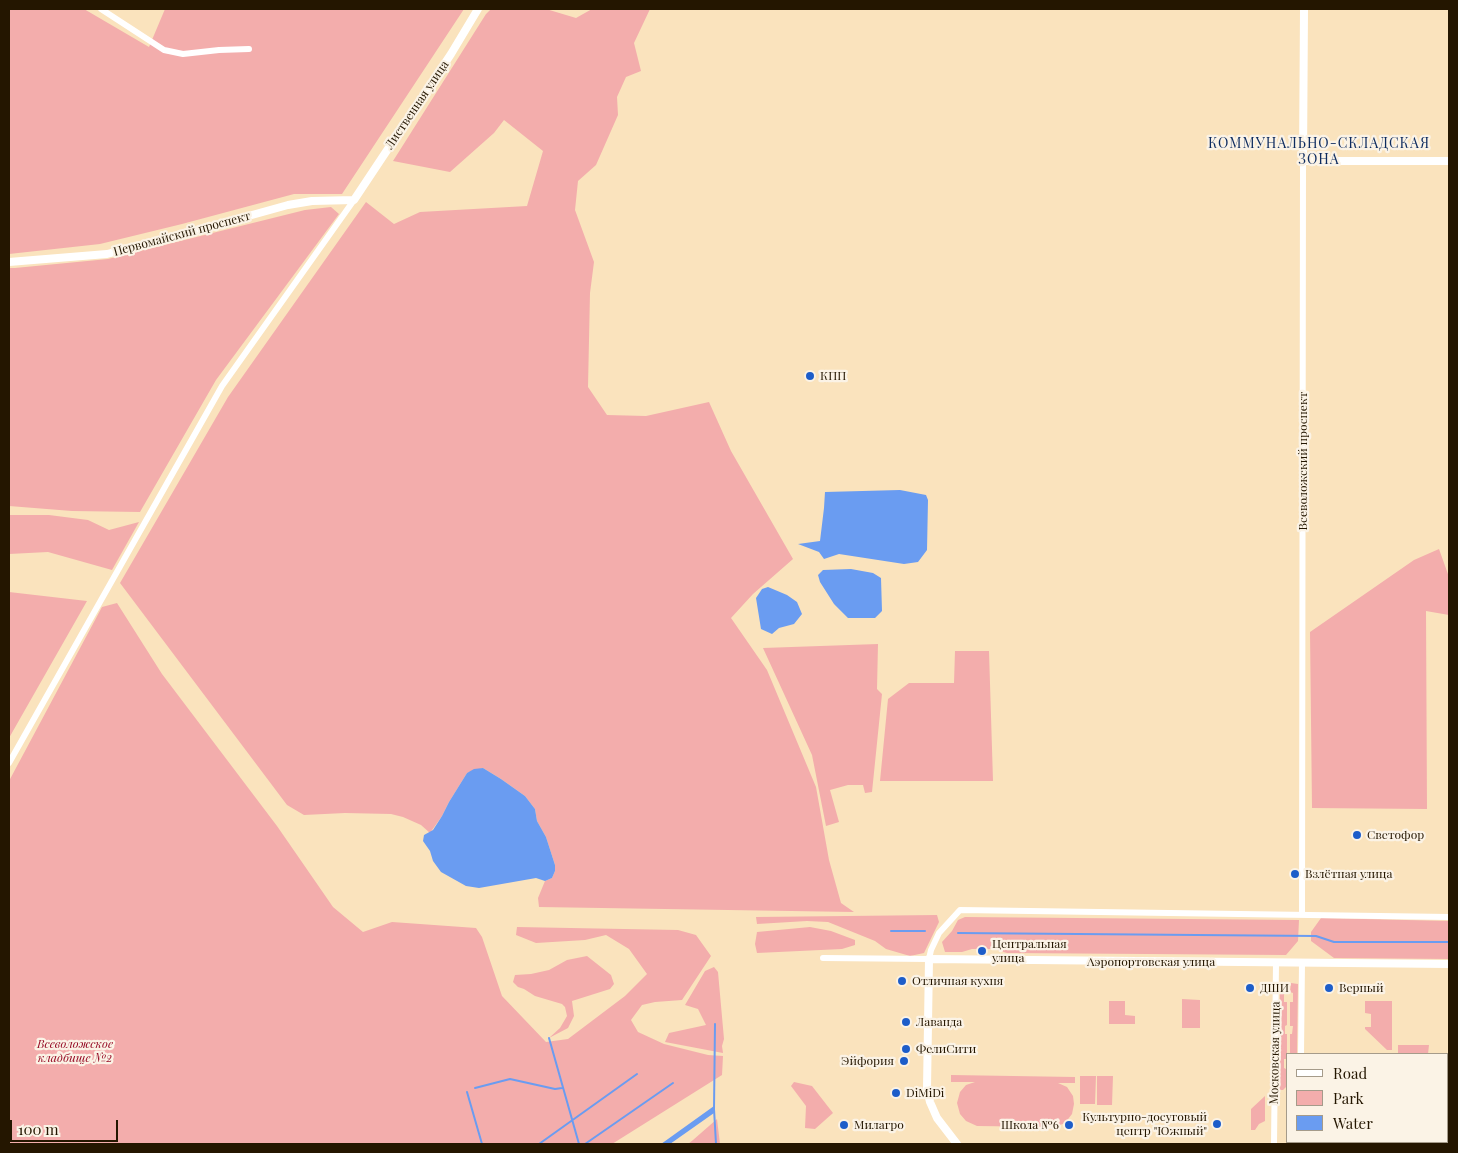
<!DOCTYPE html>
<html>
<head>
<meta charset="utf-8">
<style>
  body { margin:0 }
  #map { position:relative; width:1458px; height:1153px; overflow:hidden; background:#fae3bd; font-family:"Playfair Display",serif }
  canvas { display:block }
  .frame { position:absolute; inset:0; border:10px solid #241600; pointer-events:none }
  .legend { position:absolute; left:1286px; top:1053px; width:162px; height:90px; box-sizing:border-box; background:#fbf3e6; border:1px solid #a59b8a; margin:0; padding:6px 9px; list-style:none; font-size:15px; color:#241600 }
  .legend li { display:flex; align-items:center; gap:10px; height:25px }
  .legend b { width:25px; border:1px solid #a59b8a }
  .scale { position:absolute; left:10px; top:1120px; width:108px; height:22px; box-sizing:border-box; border:2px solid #241600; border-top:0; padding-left:6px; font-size:15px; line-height:18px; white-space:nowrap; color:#241600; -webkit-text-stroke:4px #fbf3e6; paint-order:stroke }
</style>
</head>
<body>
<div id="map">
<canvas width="1458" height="1153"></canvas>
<div class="frame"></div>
<ul class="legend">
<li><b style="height:6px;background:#fff"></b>Road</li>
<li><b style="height:14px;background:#f3adac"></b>Park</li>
<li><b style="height:14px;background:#6a9cf1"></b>Water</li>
</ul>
<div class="scale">100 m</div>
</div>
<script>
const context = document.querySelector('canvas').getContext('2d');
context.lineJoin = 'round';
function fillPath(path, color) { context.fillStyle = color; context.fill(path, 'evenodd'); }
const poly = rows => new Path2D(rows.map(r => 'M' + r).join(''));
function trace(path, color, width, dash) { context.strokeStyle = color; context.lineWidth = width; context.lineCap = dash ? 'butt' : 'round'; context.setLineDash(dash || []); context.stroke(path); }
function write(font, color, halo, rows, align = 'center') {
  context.font = font + ' "Playfair Display",serif'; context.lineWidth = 4.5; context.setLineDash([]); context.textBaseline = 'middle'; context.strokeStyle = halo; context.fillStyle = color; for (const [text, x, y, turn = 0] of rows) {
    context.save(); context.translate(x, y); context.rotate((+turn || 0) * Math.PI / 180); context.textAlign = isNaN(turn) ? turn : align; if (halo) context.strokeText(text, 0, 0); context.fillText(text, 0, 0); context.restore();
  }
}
fillPath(poly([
  [9,9,84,9,149,47,165,9,464,9,342,194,294,194,182,224,100,244,9,254],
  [491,9,546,9,576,18,592,9,650,9,634,43,641,71,626,77,617,97,618,115,596,165,578,181,575,210,594,262,590,293,588,387,607,415,646,416,709,402,731,451,793,559,753,594,731,618,767,670,816,787,829,860,841,903,854,912,539,907,538,898,545,881,552,878,555,871,555,865,546,837,537,821,535,809,525,796,501,779,483,768,467,773,449,802,442,816,430,833,421,825,403,817,391,814,345,813,304,815,287,805,120,583,228,397,366,202,394,224,420,212,527,206,543,151,504,120,494,133,450,172,393,161,486,14],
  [331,207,339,214,216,380,140,512,72,511,9,506,9,268,15,268,108,259,305,210],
  [9,515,49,515,88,520,109,530,139,522,112,570,48,552,9,554],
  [1439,549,1449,577,1449,615,1426,611,1427,809,1312,808,1310,632,1414,560],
  [9,592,87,601,9,738],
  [117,603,162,674,277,826,333,907,363,932,392,922,476,928,482,937,502,996,546,1042,568,1039,625,996,647,974,629,949,606,935,585,940,536,943,516,935,517,927,678,930,696,935,711,956,682,1000,655,1002,642,1005,631,1020,638,1032,664,1044,708,1055,723,1056,722,1075,612,1144,9,1144,9,781,102,607],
  [878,644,877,689,882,694,872,792,865,793,863,785,848,785,830,790,839,822,826,826,812,755,763,648],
  [955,651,989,651,993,781,880,781,888,699,909,683,954,683],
  [937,915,939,922,924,953,910,956,886,949,875,941,828,922,807,921,757,924,756,917],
  [965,917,1299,920,1298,941,1286,955,1007,953,994,949,972,949,962,952,945,952,942,942,952,931,958,920],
  [1321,918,1449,921,1449,959,1334,958,1311,941,1311,932],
  [810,927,831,931,855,940,855,945,842,949,757,953,755,944,757,932],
  [587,956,611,975,614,984,610,989,572,1001,574,1016,568,1028,549,1038,560,1028,567,1016,565,1007,562,1004,535,996,524,989,518,987,513,982,515,975,531,974,549,970,567,960],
  [714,967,718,972,724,1039,722,1046,723,1053,665,1042,669,1033,706,1025,698,1009,685,1005,705,971],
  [1280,983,1287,983,1287,992,1284,993,1284,1002,1287,1002,1287,1025,1285,1026,1285,1034,1287,1034,1287,1059,1284,1059,1284,1068,1286,1069,1286,1087,1283,1090,1279,1090],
  [1291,983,1298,984,1297,1054,1290,1054,1290,1034,1292,1034,1293,1026,1290,1026,1290,1002,1293,1002,1293,993,1290,992],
  [1182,999,1200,1000,1200,1028,1182,1028],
  [1109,1001,1125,1001,1125,1015,1135,1016,1135,1024,1109,1024],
  [1365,1001,1392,1001,1392,1050,1387,1050,1365,1029,1365,1027,1371,1027,1371,1014,1365,1013],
  [1398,1045,1429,1045,1428,1054,1398,1054],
  [951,1075,1075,1077,1075,1083,1058,1083,1067,1087,1073,1096,1074,1104,1072,1114,1065,1123,1055,1127,977,1126,966,1121,960,1114,957,1103,960,1092,966,1085,975,1082,951,1082],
  [1080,1076,1096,1076,1095,1104,1080,1104],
  [1097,1076,1113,1076,1112,1105,1097,1105],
  [794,1082,812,1086,833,1113,815,1129,805,1128,806,1106,791,1086],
  [1265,1096,1265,1121,1259,1124,1255,1130,1251,1130,1251,1109],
  [717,1119,720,1144,688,1144,693,1140]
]), '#f3adac');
fillPath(poly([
  [900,490,926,495,928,500,927,550,918,562,904,564,839,554,824,559,819,552,798,544,820,541,824,508,825,492],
  [851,569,873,573,881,578,882,611,875,618,848,618,834,604,820,582,818,575,823,570],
  [768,587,787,595,797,602,802,614,794,624,779,628,772,634,761,629,756,598,762,589],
  [483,768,501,779,525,796,535,809,537,821,546,837,555,865,555,871,552,878,545,881,536,878,479,888,466,886,441,872,433,861,430,851,423,841,424,835,433,830,442,816,449,802,467,773,474,769],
  [714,1106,714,1113,670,1144,661,1144]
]), '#6a9cf1');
trace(poly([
  [891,931,925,931],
  [958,933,1316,936,1334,942,1449,942],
  [715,1024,714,1109,716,1144],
  [549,1038,579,1144],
  [475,1088,510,1079,555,1089,562,1088],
  [467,1092,482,1144],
  [539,1144,637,1074],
  [585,1144,673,1083]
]), '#6a9cf1', 2);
trace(poly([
  [101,9,164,50,183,54,219,50,249,49],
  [9,763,222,386,354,200],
  [1302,914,1303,161],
  [823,958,929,959,931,950,939,933,960,910,1449,917],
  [1301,1054,1302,963],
  [1274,1144,1276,963],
  [1300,1144,1300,1142]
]), '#fff', 6);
trace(poly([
  [1304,9,1303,161,1449,161],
  [9,262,107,254,180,235,288,205,312,201,354,200,451,54,478,9],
  [957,1144,937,1118,930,1102,927,1089,929,959,1449,964]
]), '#fff', 8);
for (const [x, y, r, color] of [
  [810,376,5,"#1d5dc9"],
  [1357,835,5,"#1d5dc9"],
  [1295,874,5,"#1d5dc9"],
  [982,951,5,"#1d5dc9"],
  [902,981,5,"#1d5dc9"],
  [1250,988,5,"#1d5dc9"],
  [1329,988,5,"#1d5dc9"],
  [906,1022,5,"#1d5dc9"],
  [906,1049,5,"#1d5dc9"],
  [904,1061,5,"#1d5dc9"],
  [896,1093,5,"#1d5dc9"],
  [1217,1124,5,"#1d5dc9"],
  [844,1125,5,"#1d5dc9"],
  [1069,1125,5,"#1d5dc9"]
]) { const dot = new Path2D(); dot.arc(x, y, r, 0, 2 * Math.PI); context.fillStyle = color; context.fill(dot); trace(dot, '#fbf3e6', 2); }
write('12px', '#241600', '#fbf3e6', [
  ["Лиственная улица",417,105,-56],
  ["Первомайский проспект",182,234,-15],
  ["Всеволожский проспект",1303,461,-90],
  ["Аэропортовская улица",1151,962],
  ["Московская улица",1275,1053,-89]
]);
write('12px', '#241600', '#fbf3e6', [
  ["КПП",820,376],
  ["Светофор",1367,835],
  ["Взлётная улица",1305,874],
  ["Центральная",992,944],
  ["улица",992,958],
  ["Отличная кухня",912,981],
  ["ДШИ",1260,988],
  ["Верный",1339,988],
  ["Лаванда",916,1022],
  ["ФелиСити",916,1049],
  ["Эйфория",894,1061,"right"],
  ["DiMiDi",906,1093],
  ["Культурно-досуговый",1207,1117,"right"],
  ["центр \"Южный\"",1207,1131,"right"],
  ["Милагро",854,1125],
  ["Школа №6",1059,1125,"right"]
], 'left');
write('italic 12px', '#960b25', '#fbf3e6', [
  ["Всеволожское",75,1044],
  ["кладбище №2",75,1058]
]);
context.letterSpacing = '1px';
write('14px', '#0c2a5e', '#fbf3e6', [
  ["КОММУНАЛЬНО-СКЛАДСКАЯ",1319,144],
  ["ЗОНА",1319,160]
]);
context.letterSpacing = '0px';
</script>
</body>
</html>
